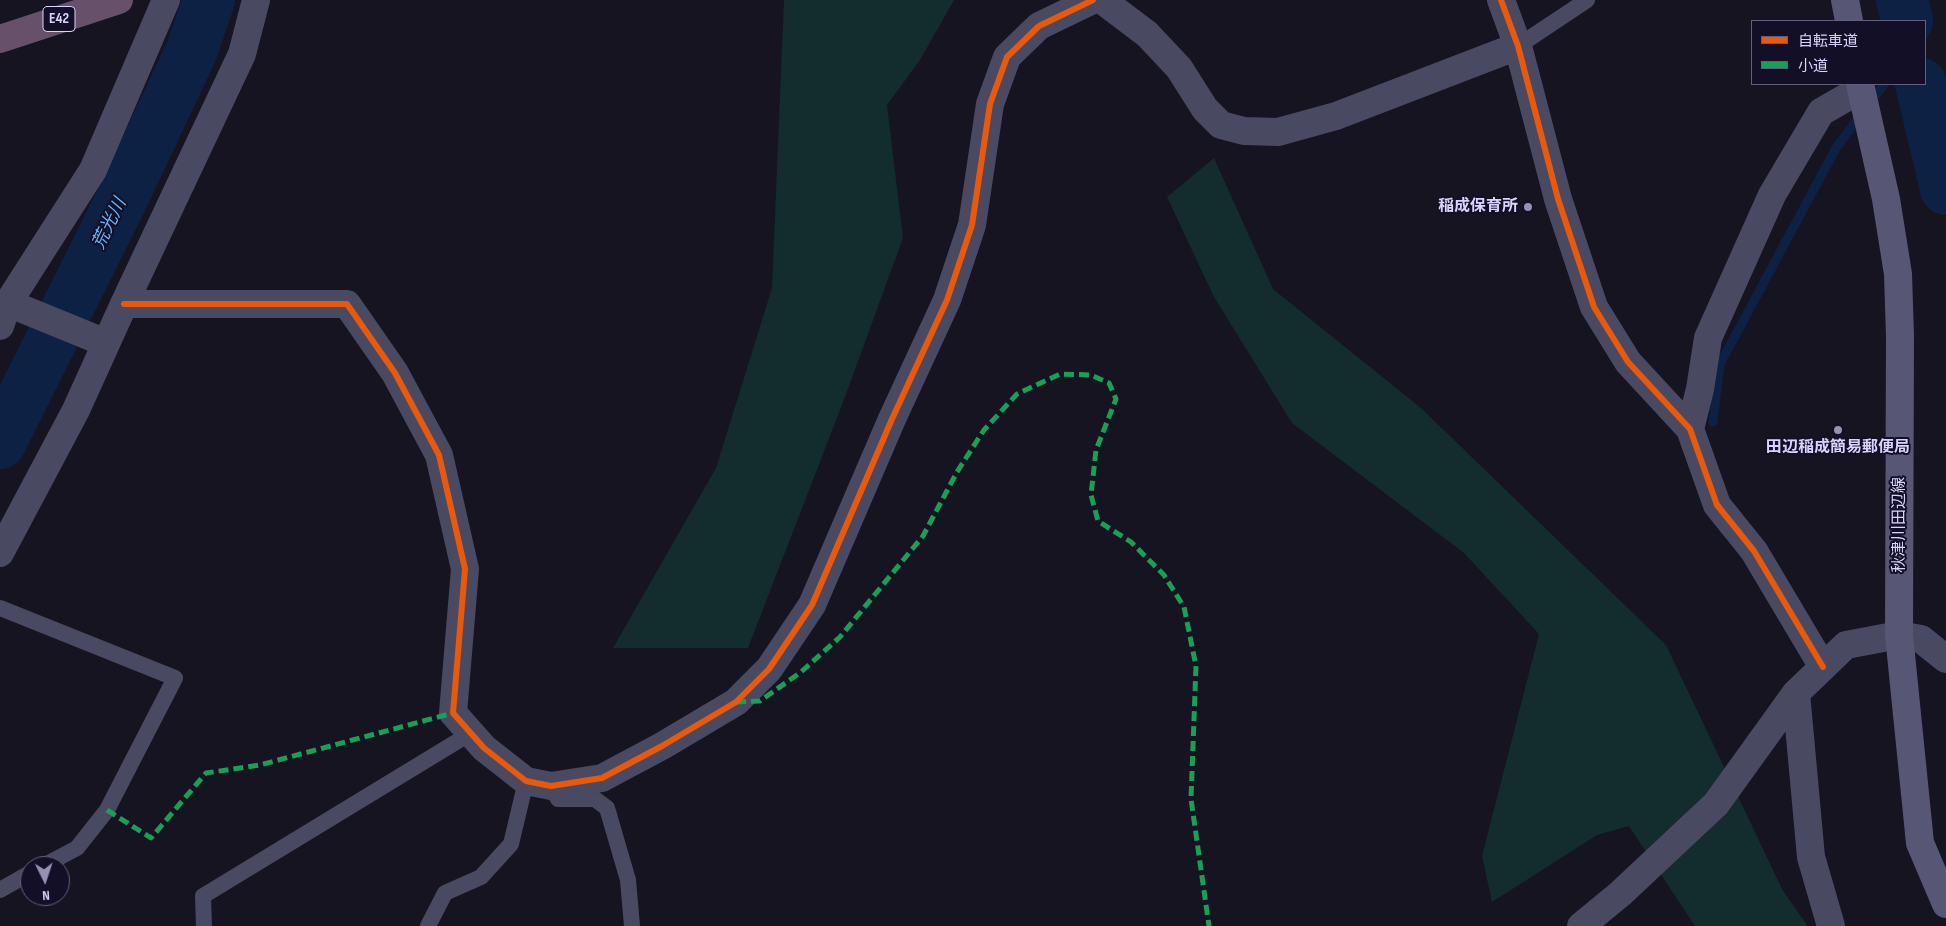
<!DOCTYPE html>
<html>
<head>
<meta charset="utf-8">
<style>
  body { margin:0 }
  #map { position:relative; width:1946px; height:926px; overflow:hidden; background:#161421; font-family:"Sofia Sans Condensed","Noto Sans JP",sans-serif }
  canvas { display:block }
  .legend { position:absolute; left:1751px; top:20px; width:175px; height:65px; box-sizing:border-box; background:#130f26; border:1px solid #625e7d; margin:0; padding:6px 9px; list-style:none; font-size:15px; color:#d9d4ff }
  .legend li { display:flex; align-items:center; gap:10px; height:25px }
  .legend b { width:25px; border:1px solid #625e7d }
  .north { position:absolute; left:20px; top:856px; width:50px; height:50px; box-sizing:border-box; background:#130f26; border:1px solid #625e7d; border-radius:50%; rotate:176deg; font-size:14px; font-weight:700; line-height:20px; text-align:center; color:#d9d4ff }
  .north::after { content:''; display:block; margin:auto; width:18px; height:22px; background:#9591b1; clip-path:polygon(50% 0,100% 100%,50% 72%,0 100%) }
</style>
</head>
<body>
<div id="map">
<canvas width="1946" height="926"></canvas>
<ul class="legend">
<li><b style="height:6px;background:#e8590c"></b>自転車道</li>
<li><b style="height:6px;background:#1a9f57"></b>小道</li>
</ul>
<div class="north">N</div>
</div>
<script>
const context = document.querySelector('canvas').getContext('2d');
context.lineJoin = 'round';
function fillPath(path, color) { context.fillStyle = color; context.fill(path, 'evenodd'); }
const poly = rows => new Path2D(rows.map(r => 'M' + r).join(''));
function trace(path, color, width, dash) { context.strokeStyle = color; context.lineWidth = width; context.lineCap = dash ? 'butt' : 'round'; context.setLineDash(dash || []); context.stroke(path); }
function write(font, color, halo, rows, align = 'center') {
  context.font = font + ' "Sofia Sans Condensed","Noto Sans JP",sans-serif'; context.lineWidth = 4; context.setLineDash([]); context.textBaseline = 'middle'; context.strokeStyle = halo; context.fillStyle = color; for (const [text, x, y, turn = 0] of rows) {
    context.save(); context.translate(x, y); context.rotate((+turn || 0) * Math.PI / 180); context.textAlign = isNaN(turn) ? turn : align; if (halo) context.strokeText(text, 0, 0); context.fillText(text, 0, 0); context.restore();
  }
}
fillPath(poly([
  [784,0,954,0,920,60,887,105,903,238,845,397,748,648,613,648,716,468,772,288],
  [1214,158,1273,289,1421,408,1666,645,1783,891,1808,926,1695,926,1629,826,1597,835,1492,902,1482,856,1539,634,1464,553,1292,423,1214,297,1167,197]
]), '#132c2d');
trace(poly([
  [1870,103,1884,84],
  [1713,422,1720,364,1836,148,1862,113]
]), '#0d2144', 9);
trace(poly([
  [1902,0,1907,21],
  [1921,84,1946,189],
  [0,443,120,203,192,50,209,0]
]), '#0d2144', 52);
trace(poly([
  [1518,46,1587,0],
  [0,608,175,678,107,810,77,848,43,866],
  [551,786,558,799,595,799,607,808,628,880,632,926],
  [0,890,30,873],
  [204,926,203,896,471,733],
  [428,926,445,893,481,877,511,844,526,781]
]), '#4a4962', 16);
trace(poly([
  [1102,0,1147,34,1179,68,1205,109,1221,125,1244,131,1278,132,1336,116,1518,46],
  [1501,0,1518,46,1558,199,1594,307,1628,362,1690,429,1717,505,1754,551,1823,667],
  [8,303,106,343],
  [124,304,347,304,395,373,439,455,465,569,453,713,484,748,526,781,551,786,602,778,662,746,736,702,769,669,812,605,892,419,947,300,972,225,990,104,1007,57,1039,26,1093,0],
  [0,326,8,303,93,170,166,0],
  [1690,429,1700,389,1708,338,1772,195,1821,112,1861,89],
  [0,553,76,410,124,304,242,54,256,0],
  [1796,693,1811,857,1831,926],
  [1581,926,1620,894,1716,804,1796,693,1846,645,1899,635,1921,639,1946,659]
]), '#4a4962', 28);
trace(poly([
  [1845,0,1849,21],
  [1860,84,1886,199,1898,274,1900,336,1899,635,1920,843,1946,904]
]), '#575674', 28);
trace(poly([
  [0,39,119,0]
]), '#67516a', 28);
trace(poly([
  [736,702,760,701,801,672,840,637,923,536,957,472,984,430,1017,394,1060,374,1091,375,1109,383,1116,399,1096,450,1091,495,1098,521,1131,542,1164,575,1184,607,1196,666,1191,799,1209,926],
  [107,810,151,838,206,773,260,765,453,713]
]), '#1a9f57', 5, [10, 5]);
trace(poly([
  [1501,0,1518,46,1558,199,1594,307,1628,362,1690,429,1717,505,1754,551,1823,667],
  [124,304,347,304,395,373,439,455,465,569,453,713,484,748,526,781,551,786,602,778,662,746,736,702,769,669,812,605,892,419,947,300,972,225,990,104,1007,57,1039,26,1093,0]
]), '#e8590c', 6);
for (const [x, y, r, color] of [
  [1528,207,5,"#9591b1"],
  [1838,430,5,"#9591b1"]
]) { const dot = new Path2D(); dot.arc(x, y, r, 0, 2 * Math.PI); context.fillStyle = color; context.fill(dot); trace(dot, '#130f26', 2); }
for (const [x, y, w] of [
  [59,19,32]
]) { const box = new Path2D(); box.roundRect(x - w / 2, y - 12.5, w, 25, 4); context.fillStyle = '#130f26'; context.fill(box); trace(box, '#d9d4ff', 1); }
write('bold 15px', '#d9d4ff', null, [
  ["E42",59,19]
]);
write('bold 16px', '#d9d4ff', '#130f26', [
  ["稲成保育所",1518,207],
  ["田辺稲成簡易郵便局",1838,448,"center"]
], 'right');
write('16px', '#d9d4ff', '#130f26', [
  ["秋津川田辺線",1900,525,-90]
]);
write('italic 18px', '#62b6ff', '#130f26', [
  ["荒光川",110,224,-64]
]);
</script>
</body>
</html>
